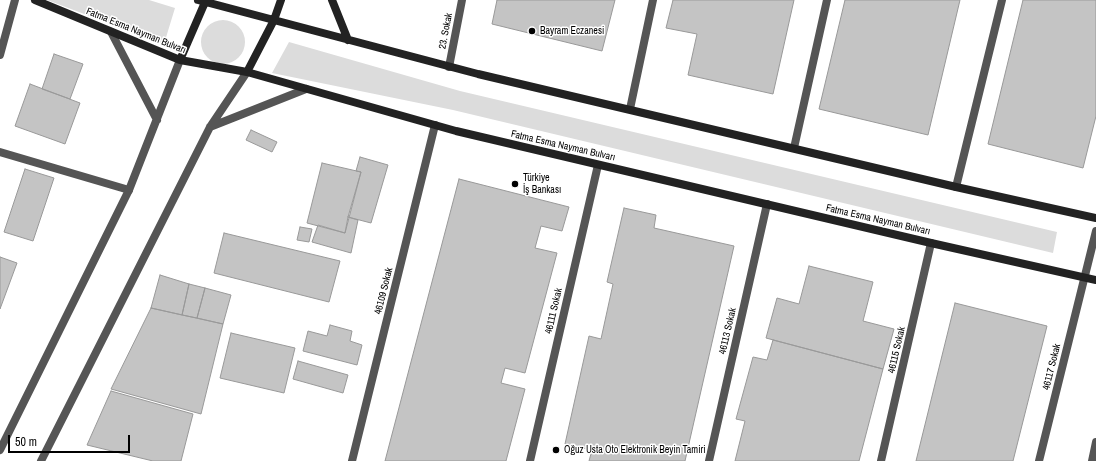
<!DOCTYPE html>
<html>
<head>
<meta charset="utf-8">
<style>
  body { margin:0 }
  #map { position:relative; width:1096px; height:461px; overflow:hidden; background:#fff; font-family:"Archivo Narrow",sans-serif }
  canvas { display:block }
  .scale { position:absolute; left:8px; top:435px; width:122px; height:18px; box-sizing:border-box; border:2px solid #000; border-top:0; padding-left:5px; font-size:12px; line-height:14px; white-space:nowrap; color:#000; -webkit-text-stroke:3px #fff; paint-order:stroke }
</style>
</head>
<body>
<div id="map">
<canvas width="1096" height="461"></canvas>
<div class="scale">50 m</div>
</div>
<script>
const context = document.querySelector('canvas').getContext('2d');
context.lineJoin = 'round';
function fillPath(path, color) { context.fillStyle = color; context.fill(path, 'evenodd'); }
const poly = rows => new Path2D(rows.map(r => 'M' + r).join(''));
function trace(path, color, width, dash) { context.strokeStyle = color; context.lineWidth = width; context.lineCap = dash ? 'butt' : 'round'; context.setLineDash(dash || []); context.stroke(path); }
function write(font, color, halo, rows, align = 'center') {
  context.font = font + ' "Archivo Narrow",sans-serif'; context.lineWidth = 3; context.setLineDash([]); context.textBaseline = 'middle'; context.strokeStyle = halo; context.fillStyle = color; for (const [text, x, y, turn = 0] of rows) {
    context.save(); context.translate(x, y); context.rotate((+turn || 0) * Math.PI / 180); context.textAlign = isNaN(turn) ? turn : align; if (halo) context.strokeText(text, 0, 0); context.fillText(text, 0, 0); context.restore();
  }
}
fillPath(poly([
  [47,0,149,0,175,8,164,44],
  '201 42a22 22 0 1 1 44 0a22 22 0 1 1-44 0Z',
  [289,42,460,91,1057,232,1053,253,453,110,272,73]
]), '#dcdcdc');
const building = poly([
  [497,0,615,0,602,51,492,24,497,0],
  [673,0,794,0,773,94,688,75,697,34,666,28,673,0],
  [845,0,960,0,928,135,819,109,845,0],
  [1023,0,1096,0,1096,116,1083,168,988,144,1023,0],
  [54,54,83,64,70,99,42,89,54,54],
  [30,84,80,103,65,144,15,126,30,84],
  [251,130,277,142,272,152,246,140,251,130],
  [360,157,388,165,371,223,348,217,361,172,356,171,360,157],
  [322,163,361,172,345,233,307,223,322,163],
  [25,169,54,178,33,241,4,232,25,169],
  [459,179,569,207,562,231,541,226,535,248,557,253,525,373,505,368,501,383,525,389,506,461,385,461,459,179],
  [624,208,656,215,654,228,734,246,685,461,589,461,592,450,565,444,589,336,601,339,613,284,607,282,624,208],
  [348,217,358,220,351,253,312,242,318,225,345,233,348,217],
  [300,227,312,229,309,242,297,240,300,227],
  [224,233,340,261,329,302,214,273,224,233],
  [0,257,17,263,0,309,0,257],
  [809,266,873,282,863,321,894,329,883,369,766,338,777,298,799,304,809,266],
  [160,275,189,284,182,315,151,308,160,275],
  [189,284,205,288,197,318,182,315,189,284],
  [205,288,231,295,223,324,197,318,205,288],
  [955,303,1047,326,1013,461,916,461,955,303],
  [151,308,223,324,201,414,111,389,151,308],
  [330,325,352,331,350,341,362,345,357,365,303,351,308,331,327,336,330,325],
  [231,333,295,348,284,393,220,378,231,333],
  [773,340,883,369,859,461,735,461,745,421,736,419,753,357,767,360,773,340],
  [298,361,348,375,343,393,293,379,298,361],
  [111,391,193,414,181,461,153,461,87,445,111,391]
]);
fillPath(building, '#c4c4c4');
trace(building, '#999', 1);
trace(poly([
  [0,55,15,0],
  [449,67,462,0],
  [630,109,653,0],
  [794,148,827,0],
  [0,152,129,190],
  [956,187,1002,0],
  [352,461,435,125],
  [530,461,598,165],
  [709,461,767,204],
  [881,461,931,243]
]), '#555', 8);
trace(poly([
  [111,32,157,120],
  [210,127,306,89],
  [0,450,129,190,180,60],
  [41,461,210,127,247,72],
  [1039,461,1096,231],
  [1092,461,1096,442]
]), '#555', 8);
trace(poly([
  [35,0,180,60,247,72,456,131,931,243,1096,280],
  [198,0,478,74,956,187,1096,218],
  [332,0,348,40],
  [180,60,206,0],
  [247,72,274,20,281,0]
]), '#222', 8);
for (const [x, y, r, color] of [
  [532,31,4,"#000"],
  [515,184,4,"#000"],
  [556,450,4,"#000"]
]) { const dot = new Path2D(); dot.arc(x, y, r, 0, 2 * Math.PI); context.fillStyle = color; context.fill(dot); trace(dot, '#fff', 1.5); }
write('10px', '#000', '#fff', [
  ["Fatma Esma Nayman Bulvarı",136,31,22],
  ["23. Sokak",446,31,-79],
  ["Fatma Esma Nayman Bulvarı",563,146,13],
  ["Fatma Esma Nayman Bulvarı",878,220,13],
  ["46109 Sokak",384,291,-76],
  ["46111 Sokak",554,311,-77],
  ["46113 Sokak",728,331,-77],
  ["46115 Sokak",897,350,-77],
  ["46117 Sokak",1052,367,-76]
]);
write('10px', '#000', '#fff', [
  ["Bayram Eczanesi",540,31],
  ["Türkiye",523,178],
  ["İş Bankası",523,190],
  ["Oğuz Usta Oto Elektronik Beyin Tamiri",564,450]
], 'left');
</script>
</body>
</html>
